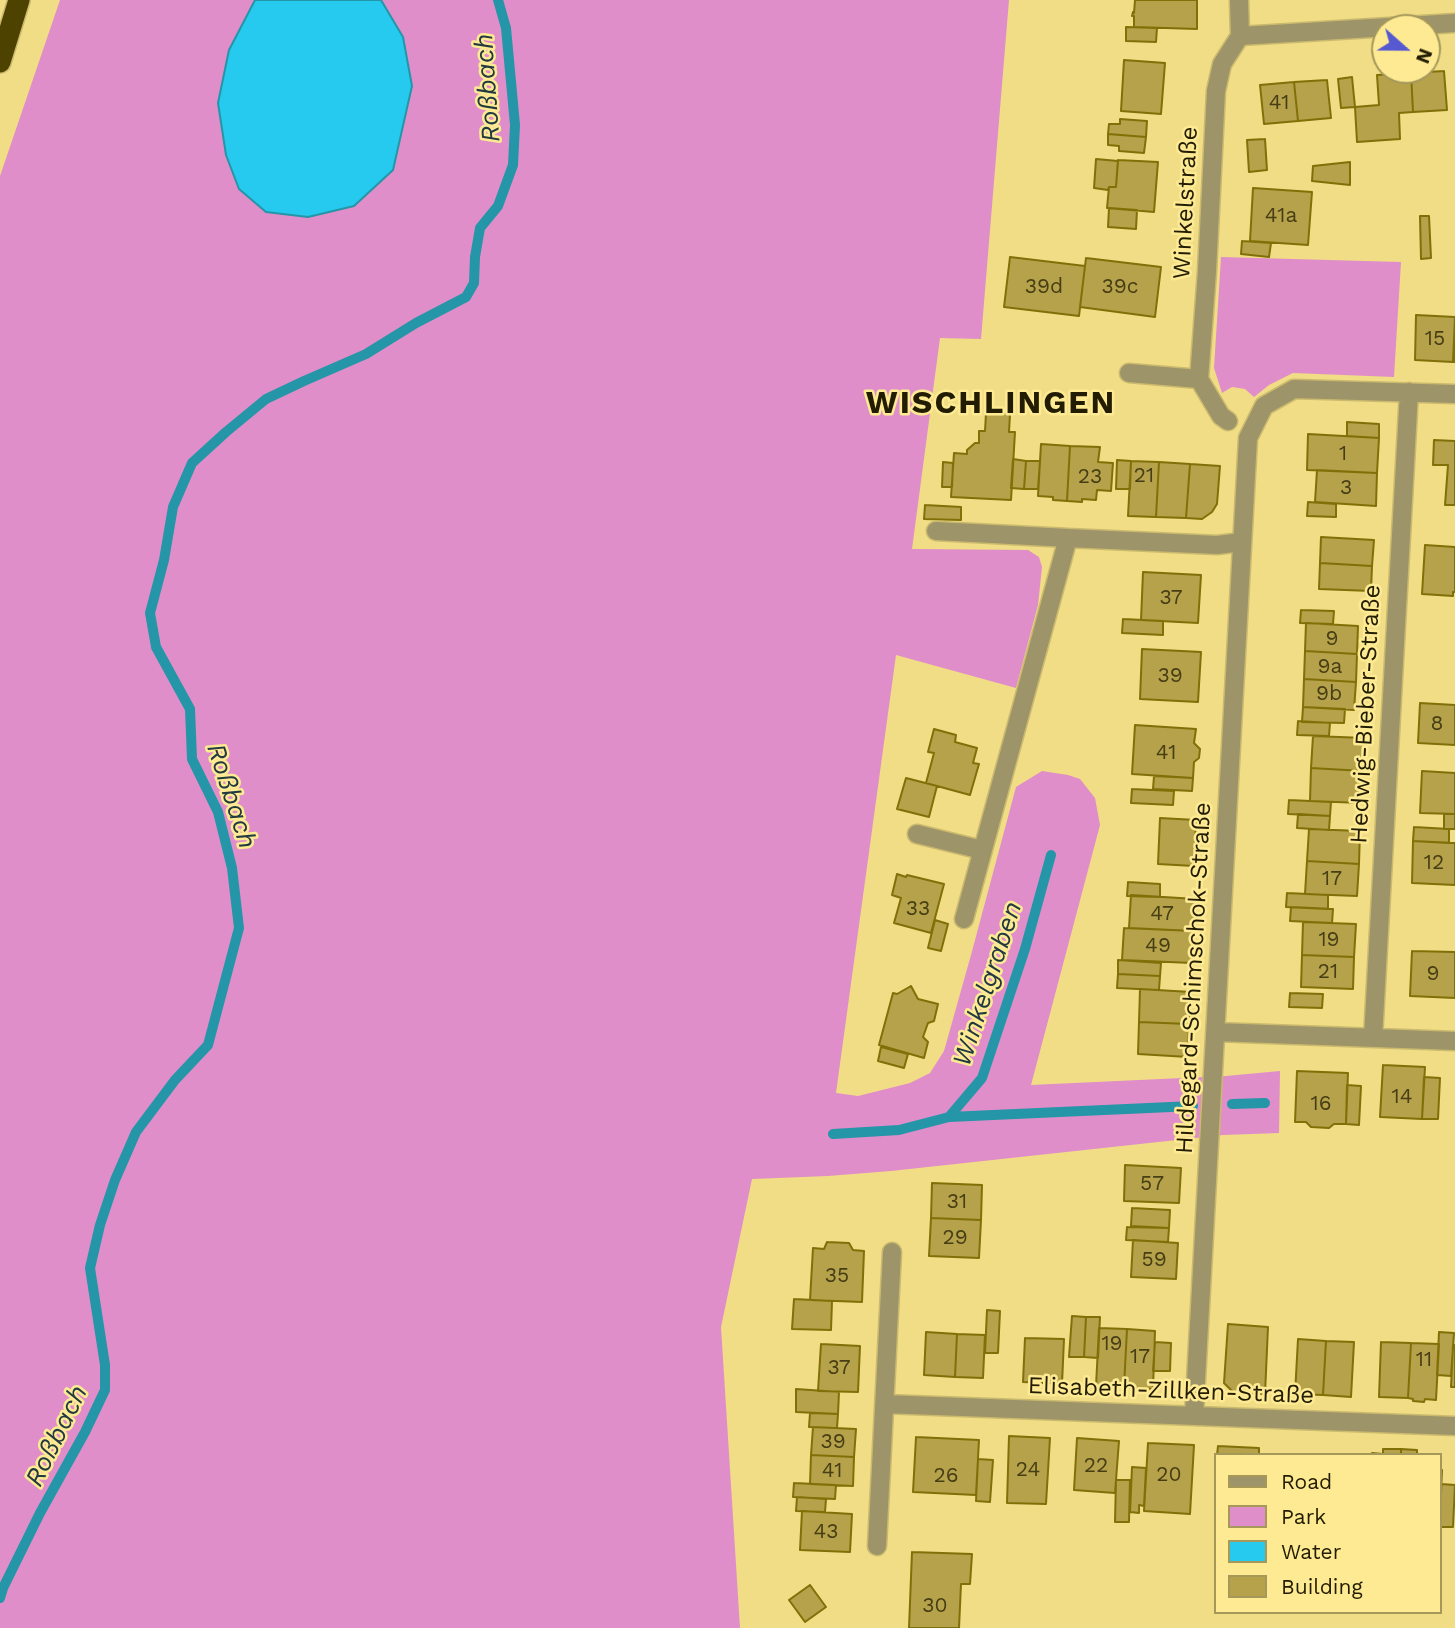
<!DOCTYPE html>
<html>
<head>
<meta charset="utf-8">
<style>
  body { margin:0 }
  #map { position:relative; width:1455px; height:1628px; overflow:hidden; background:#f0dd86; font-family:"Work Sans",sans-serif }
  canvas { display:block }
  .legend { position:absolute; left:1214px; top:1453px; width:228px; height:161px; box-sizing:border-box; background:#fdea93; border:2px solid #a59859; margin:0; padding:9px 12px; list-style:none; font-size:21px; color:#221c02 }
  .legend li { display:flex; align-items:center; gap:14px; height:35px }
  .legend b { width:35px; border:2px solid #a59859 }
  .north { position:absolute; left:1371px; top:14px; width:70px; height:70px; box-sizing:border-box; background:#fdea93; border:2px solid #a59859; border-radius:50%; rotate:111deg; font-size:19px; font-weight:700; line-height:28px; text-align:center; color:#221c02 }
  .north::after { content:''; display:block; margin:auto; width:24px; height:32px; background:#5759d1; clip-path:polygon(50% 0,100% 100%,50% 72%,0 100%) }
</style>
</head>
<body>
<div id="map">
<canvas width="1455" height="1628"></canvas>
<ul class="legend">
<li><b style="height:9px;background:#9d9469"></b>Road</li>
<li><b style="height:19px;background:#df8ec9"></b>Park</li>
<li><b style="height:19px;background:#25caee"></b>Water</li>
<li><b style="height:19px;background:#b5a24b"></b>Building</li>
</ul>
<div class="north">N</div>
</div>
<script>
const context = document.querySelector('canvas').getContext('2d');
context.lineJoin = 'round';
function fillPath(path, color) { context.fillStyle = color; context.fill(path, 'evenodd'); }
const poly = rows => new Path2D(rows.map(r => 'M' + r).join(''));
function trace(path, color, width, dash) { context.strokeStyle = color; context.lineWidth = width; context.lineCap = dash ? 'butt' : 'round'; context.setLineDash(dash || []); context.stroke(path); }
function write(font, color, halo, rows, align = 'center') {
  context.font = font + ' "Work Sans",sans-serif'; context.lineWidth = 5; context.setLineDash([]); context.textBaseline = 'middle'; context.strokeStyle = halo; context.fillStyle = color; for (const [text, x, y, turn = 0] of rows) {
    context.save(); context.translate(x, y); context.rotate((+turn || 0) * Math.PI / 180); context.textAlign = isNaN(turn) ? turn : align; if (halo) context.strokeText(text, 0, 0); context.fillText(text, 0, 0); context.restore();
  }
}
fillPath(poly([
  [60,0,255,0,229,50,239,189,266,212,307,217,403,37,381,0,1009,0,981,339,940,338,912,549,1028,550,1039,557,1042,567,1038,605,1016,688,896,655,836,1093,858,1096,910,1083,930,1073,944,1051,971,955,1016,787,1042,771,1068,775,1080,779,1095,798,1100,825,1031,1085,1226,1076,1280,1071,1279,1133,1223,1135,891,1171,828,1176,752,1179,721,1327,740,1628,0,1628,0,176],
  [1221,257,1401,262,1394,377,1293,373,1269,385,1254,397,1245,389,1232,387,1222,393,1214,368]
]), '#df8ec9');
const water = poly([
  [255,0,381,0,403,37,412,86,393,170,354,206,308,217,266,212,239,189,226,155,218,103,229,50,255,0]
]);
fillPath(water, '#25caee');
trace(water, '#2496a7', 2);
trace(poly([
  [1232,1104,1265,1103],
  [949,1117,982,1078,1025,949,1051,855],
  [833,1134,899,1130,949,1117,1193,1106],
  [0,1598,3,1588,40,1513,85,1432,105,1390,105,1365,90,1268,100,1225,115,1180,136,1132,175,1080,208,1045,239,928,232,868,218,812,192,759,190,709,156,647,150,613,164,560,173,507,192,463,226,432,266,399,304,381,366,354,416,323,466,297,474,283,475,257,480,228,498,206,513,165,515,125,506,28,498,0]
]), '#2496a7', 10);
const building = poly([
  [1135,0,1197,0,1197,29,1134,27,1134,16,1132,16,1133,12,1134,13,1135,0],
  [1126,27,1157,28,1156,42,1126,41,1126,27],
  [1124,60,1165,63,1161,114,1121,111,1124,60],
  [1444,71,1447,110,1413,112,1411,73,1444,71],
  [1411,73,1413,112,1399,113,1400,139,1357,142,1355,107,1379,105,1377,75,1411,73],
  [1352,77,1355,107,1341,108,1338,79,1352,77],
  [1327,80,1331,118,1298,121,1294,82,1327,80],
  [1294,82,1298,121,1264,124,1260,85,1294,82],
  [1120,119,1147,121,1146,137,1108,134,1109,124,1120,124,1120,119],
  [1108,134,1146,137,1144,153,1119,151,1119,146,1108,145,1108,134],
  [1265,139,1267,170,1249,172,1247,140,1265,139],
  [1096,159,1118,161,1116,187,1109,187,1108,190,1094,188,1096,159],
  [1118,160,1158,162,1154,212,1107,208,1109,187,1116,187,1118,160],
  [1350,162,1350,185,1312,181,1313,166,1350,162],
  [1253,188,1312,192,1308,245,1250,241,1253,188],
  [1109,208,1137,210,1136,229,1108,227,1109,208],
  [1420,216,1429,216,1431,258,1421,259,1420,216],
  [1242,241,1271,243,1269,257,1241,254,1242,241],
  [1010,257,1085,266,1079,316,1004,307,1010,257],
  [1086,258,1161,267,1155,317,1080,307,1086,258],
  [1416,315,1455,317,1453,362,1415,360,1416,315],
  [1455,317,1455,362,1453,362,1455,317],
  [986,413,1010,414,1009,432,1015,432,1011,500,951,497,954,453,967,454,967,450,975,443,979,443,979,431,985,431,986,413],
  [1347,422,1379,424,1379,438,1347,436,1347,422],
  [1308,434,1379,438,1377,473,1307,470,1308,434],
  [1434,440,1455,441,1455,505,1445,505,1448,465,1433,465,1434,440],
  [1041,444,1070,446,1067,501,1053,500,1053,497,1038,496,1041,444],
  [1070,446,1100,447,1098,462,1113,463,1111,491,1097,490,1096,500,1082,499,1082,502,1067,501,1070,446],
  [1013,459,1026,461,1024,489,1011,488,1013,459],
  [1117,460,1131,461,1130,489,1116,489,1117,460],
  [1026,461,1040,461,1038,489,1024,489,1026,461],
  [1131,461,1159,462,1156,517,1128,516,1131,461],
  [943,462,953,463,952,487,942,487,943,462],
  [1159,462,1190,464,1186,518,1156,517,1159,462],
  [1190,464,1220,466,1217,504,1212,512,1202,519,1186,518,1190,464],
  [1317,470,1377,473,1376,506,1315,502,1317,470],
  [1308,502,1336,504,1336,517,1307,516,1308,502],
  [925,505,961,507,961,520,924,519,925,505],
  [1321,537,1374,540,1372,566,1320,563,1321,537],
  [1425,545,1455,547,1455,592,1453,592,1453,596,1422,594,1425,545],
  [1320,563,1372,566,1371,591,1319,589,1320,563],
  [1143,572,1201,575,1198,623,1141,620,1143,572],
  [1301,610,1334,611,1333,624,1300,623,1301,610],
  [1123,619,1163,621,1163,635,1122,633,1123,619],
  [1306,623,1358,626,1357,654,1305,651,1306,623],
  [1142,649,1201,652,1198,702,1140,699,1142,649],
  [1305,651,1357,654,1356,682,1304,679,1305,651],
  [1304,679,1356,682,1354,710,1303,707,1304,679],
  [1420,703,1455,705,1455,745,1418,743,1420,703],
  [1303,707,1345,709,1344,723,1302,722,1303,707],
  [1298,721,1330,723,1329,736,1297,735,1298,721],
  [1135,725,1196,729,1194,743,1200,749,1199,758,1194,762,1193,778,1132,774,1135,725],
  [934,729,956,735,955,742,977,748,973,763,979,764,970,795,926,783,934,753,928,752,934,729],
  [1313,736,1365,738,1363,771,1311,768,1313,736],
  [1311,768,1363,771,1362,803,1310,801,1311,768],
  [1422,771,1455,773,1455,814,1420,813,1422,771],
  [1154,776,1193,778,1192,791,1153,789,1154,776],
  [906,778,937,786,929,817,897,809,906,778],
  [1132,789,1174,791,1173,805,1131,803,1132,789],
  [1289,800,1331,802,1330,816,1288,814,1289,800],
  [1298,814,1330,816,1329,830,1297,828,1298,814],
  [1444,814,1455,814,1455,829,1444,829,1444,814],
  [1160,818,1196,820,1194,866,1158,864,1160,818],
  [1414,827,1449,829,1449,843,1413,841,1414,827],
  [1309,829,1360,831,1359,864,1307,861,1309,829],
  [1413,841,1455,843,1455,885,1412,883,1413,841],
  [1307,861,1359,864,1357,896,1305,894,1307,861],
  [897,874,906,877,907,875,944,884,931,933,894,923,901,898,892,895,897,874],
  [1128,882,1160,884,1160,897,1127,896,1128,882],
  [1287,893,1328,895,1328,909,1286,907,1287,893],
  [1131,895,1196,899,1194,931,1129,928,1131,895],
  [1291,907,1333,909,1332,923,1290,921,1291,907],
  [935,920,948,924,941,951,928,948,935,920],
  [1303,922,1356,924,1354,957,1302,955,1303,922],
  [1124,928,1194,931,1192,963,1122,960,1124,928],
  [1412,951,1455,952,1455,998,1410,996,1412,951],
  [1302,955,1354,957,1353,989,1301,987,1302,955],
  [1118,960,1161,963,1160,976,1118,974,1118,960],
  [1118,974,1160,976,1159,990,1117,988,1118,974],
  [911,986,918,999,938,1004,934,1021,928,1023,923,1037,928,1042,924,1058,879,1045,893,993,897,994,911,986],
  [1140,989,1191,992,1189,1024,1139,1022,1140,989],
  [1290,993,1323,994,1322,1008,1289,1007,1290,993],
  [1139,1022,1189,1024,1188,1057,1138,1054,1139,1022],
  [881,1047,908,1054,904,1068,878,1061,881,1047],
  [1383,1065,1425,1067,1422,1119,1380,1117,1383,1065],
  [1297,1071,1348,1073,1346,1124,1334,1124,1329,1128,1311,1127,1306,1122,1295,1122,1297,1071],
  [1424,1077,1440,1078,1438,1119,1422,1119,1424,1077],
  [1347,1085,1361,1086,1359,1125,1346,1124,1347,1085],
  [1125,1165,1181,1168,1179,1203,1124,1201,1125,1165],
  [932,1183,982,1185,981,1220,931,1218,932,1183],
  [1132,1208,1170,1210,1169,1228,1131,1226,1132,1208],
  [931,1218,981,1220,979,1258,929,1256,931,1218],
  [1127,1227,1169,1228,1168,1242,1126,1240,1127,1227],
  [1133,1240,1178,1243,1176,1279,1131,1277,1133,1240],
  [827,1242,849,1243,853,1250,864,1251,862,1302,810,1300,813,1248,824,1249,827,1242],
  [794,1299,832,1301,831,1330,792,1329,794,1299],
  [987,1310,1000,1311,998,1353,985,1353,987,1310],
  [1072,1316,1086,1317,1084,1357,1069,1357,1072,1316],
  [1086,1317,1100,1317,1098,1358,1084,1357,1086,1317],
  [1228,1324,1268,1327,1265,1394,1233,1392,1224,1383,1228,1324],
  [1099,1328,1127,1329,1124,1387,1096,1386,1099,1328],
  [1127,1329,1155,1331,1153,1389,1124,1387,1127,1329],
  [926,1332,957,1334,955,1377,924,1375,926,1332],
  [1439,1332,1454,1333,1451,1376,1437,1375,1439,1332],
  [957,1334,985,1335,983,1378,955,1377,957,1334],
  [1025,1338,1064,1339,1062,1384,1023,1382,1025,1338],
  [1298,1339,1326,1341,1323,1395,1295,1394,1298,1339],
  [1326,1341,1354,1342,1351,1397,1323,1395,1326,1341],
  [1155,1342,1171,1343,1170,1371,1153,1371,1155,1342],
  [1381,1342,1411,1343,1408,1398,1379,1397,1381,1342],
  [1411,1343,1439,1344,1436,1400,1425,1399,1424,1402,1413,1401,1413,1399,1408,1398,1411,1343],
  [821,1344,860,1346,858,1392,818,1391,821,1344],
  [1453,1345,1455,1345,1455,1387,1451,1387,1453,1345],
  [796,1389,839,1392,838,1414,796,1412,796,1389],
  [810,1413,838,1414,837,1428,809,1427,810,1413],
  [813,1427,856,1429,854,1457,811,1455,813,1427],
  [1009,1436,1050,1438,1046,1504,1007,1503,1009,1436],
  [916,1437,979,1440,976,1495,913,1492,916,1437],
  [1077,1438,1119,1441,1115,1493,1074,1490,1077,1438],
  [1148,1443,1194,1445,1190,1514,1144,1511,1148,1443],
  [1218,1446,1259,1448,1259,1455,1217,1455,1218,1446],
  [1383,1449,1401,1449,1401,1455,1372,1455,1372,1453,1383,1454,1383,1449],
  [1401,1449,1417,1450,1417,1455,1401,1455,1401,1449],
  [811,1455,854,1457,853,1486,810,1484,811,1455],
  [978,1459,993,1460,990,1502,976,1501,978,1459],
  [1132,1467,1146,1468,1144,1506,1139,1505,1139,1513,1130,1512,1132,1467],
  [1439,1470,1442,1470,1441,1494,1439,1494,1439,1470],
  [1116,1480,1130,1480,1129,1522,1115,1522,1116,1480],
  [794,1483,836,1485,835,1499,793,1497,794,1483],
  [1441,1484,1455,1485,1453,1527,1439,1527,1441,1484],
  [797,1497,826,1499,825,1512,796,1511,797,1497],
  [802,1511,852,1514,850,1552,800,1550,802,1511],
  [912,1552,972,1554,970,1584,961,1584,959,1628,909,1628,912,1552],
  [810,1585,826,1607,805,1622,789,1600,810,1585]
]);
fillPath(building, '#b5a24b');
trace(building, '#816f07', 2);
const minor = poly([
  [1240,36,1455,23],
  [1129,373,1199,379,1207,271,1216,91,1222,64,1240,36,1239,0],
  [1199,379,1221,416,1228,421],
  [936,531,1068,538],
  [917,834,982,850],
  [964,919,1068,538,1217,545,1242,542],
  [1216,1032,1455,1041],
  [1373,1038,1409,392],
  [885,1404,1455,1426],
  [1194,1416,1248,438,1264,406,1294,389,1455,394],
  [877,1546,892,1252]
]);
const highway = poly([
  [0,62,19,0]
]);
trace(minor, '#cbba6e', 21);
trace(highway, '#cbba6e', 24);
trace(minor, '#9d9469', 18);
trace(highway, '#4e4200', 21);
write('21px', '#473e14', null, [
  ["41",1279,103],
  ["41a",1281,216],
  ["39d",1044,287],
  ["39c",1120,287],
  ["15",1435,339],
  ["1",1343,454],
  ["21",1144,476],
  ["23",1090,477],
  ["3",1346,488],
  ["37",1171,598],
  ["9",1332,639],
  ["9a",1330,667],
  ["39",1170,676],
  ["9b",1329,694],
  ["8",1437,724],
  ["41",1166,753],
  ["12",1434,863],
  ["17",1332,879],
  ["33",918,909],
  ["47",1162,914],
  ["19",1329,940],
  ["49",1158,946],
  ["21",1328,972],
  ["9",1433,974],
  ["14",1402,1097],
  ["16",1321,1104],
  ["57",1152,1184],
  ["31",957,1202],
  ["29",955,1238],
  ["59",1154,1260],
  ["35",837,1276],
  ["19",1112,1344],
  ["17",1140,1357],
  ["11",1424,1360],
  ["37",839,1368],
  ["39",833,1442],
  ["22",1096,1466],
  ["24",1028,1470],
  ["41",832,1471],
  ["20",1169,1475],
  ["26",946,1476],
  ["43",826,1532],
  ["30",935,1606]
]);
write('24px', '#221c02', '#fdea93', [
  ["Winkelstraße",1186,203,-87],
  ["Hedwig-Bieber-Straße",1366,714,-87],
  ["Hildegard-Schimschok-Straße",1194,978,-87],
  ["Elisabeth-Zillken-Straße",1171,1391,2]
]);
write('italic 26px', '#213940', '#fdea93', [
  ["Roßbach",488,88,-94],
  ["Roßbach",231,796,72],
  ["Winkelgraben",988,984,-72],
  ["Roßbach",57,1436,-64]
]);
context.letterSpacing = '2px';
write('bold 32px', '#221c02', '#fdea93', [
  ["WISCHLINGEN",991,404]
]);
context.letterSpacing = '0px';
</script>
</body>
</html>
